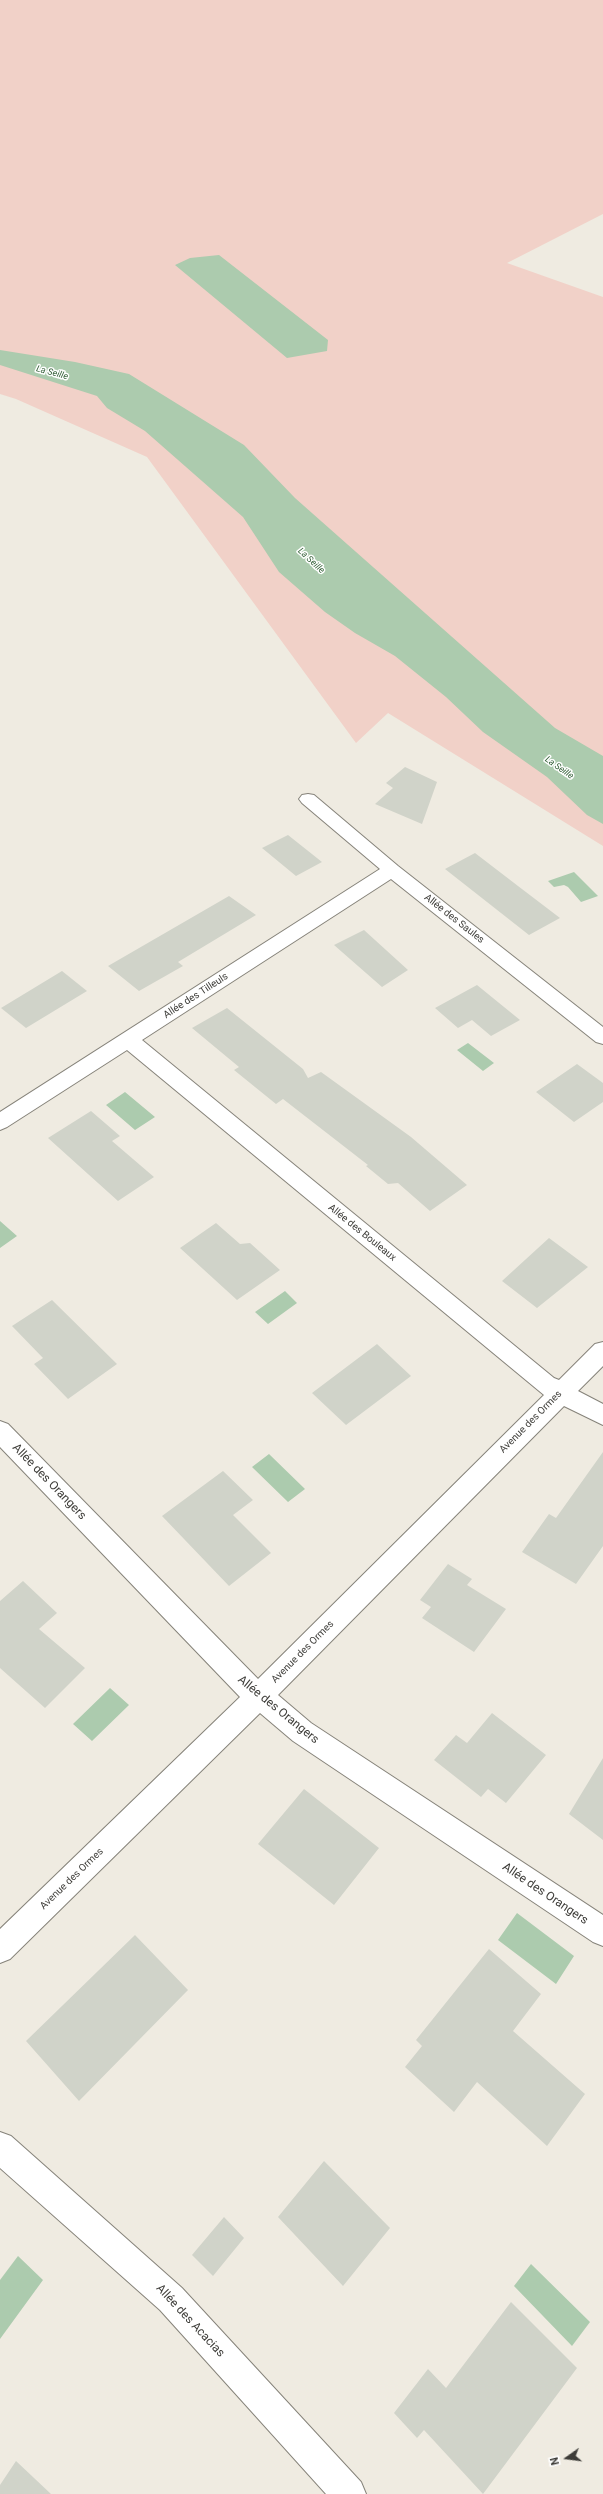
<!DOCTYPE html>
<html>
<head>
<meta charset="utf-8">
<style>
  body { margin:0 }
  #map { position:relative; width:603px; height:2494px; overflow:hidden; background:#efebe1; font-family:Roboto,sans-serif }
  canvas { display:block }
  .north { position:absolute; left:547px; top:2438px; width:40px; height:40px; -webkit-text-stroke:3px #fff; paint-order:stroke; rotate:256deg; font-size:11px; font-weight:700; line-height:16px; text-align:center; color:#3d3c38 }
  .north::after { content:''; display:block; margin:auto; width:14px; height:18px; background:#3d3c38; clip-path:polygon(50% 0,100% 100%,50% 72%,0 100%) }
</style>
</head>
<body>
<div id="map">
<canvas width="603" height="2494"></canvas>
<div class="north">N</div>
</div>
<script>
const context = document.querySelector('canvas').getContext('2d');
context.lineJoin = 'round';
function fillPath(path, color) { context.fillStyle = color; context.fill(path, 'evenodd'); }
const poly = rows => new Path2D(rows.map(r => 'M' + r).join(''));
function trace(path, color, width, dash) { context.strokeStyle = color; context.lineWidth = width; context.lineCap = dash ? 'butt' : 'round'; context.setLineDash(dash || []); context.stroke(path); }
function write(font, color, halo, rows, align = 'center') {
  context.font = font + ' Roboto,sans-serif'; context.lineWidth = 3; context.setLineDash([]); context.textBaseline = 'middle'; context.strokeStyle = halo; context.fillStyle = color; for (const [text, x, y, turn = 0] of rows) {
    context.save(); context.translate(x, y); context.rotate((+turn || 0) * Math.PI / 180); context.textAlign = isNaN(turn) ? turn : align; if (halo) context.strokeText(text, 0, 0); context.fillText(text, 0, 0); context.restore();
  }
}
fillPath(poly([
  [0,0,603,0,603,214,507,263,603,297,603,846,388,713,356,743,147,457,16,399,0,394]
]), '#f1d1c8');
fillPath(poly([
  [219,255,328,340,327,351,287,358,175,265,190,258],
  [0,350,75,362,129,374,244,445,295,498,555,728,603,756,603,824,587,815,547,777,483,732,446,697,395,656,355,633,325,612,279,572,243,517,145,431,107,408,97,396,0,365],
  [574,872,598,896,581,902,568,887,564,885,554,887,548,881],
  [468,1043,494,1063,483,1071,457,1050],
  [125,1092,155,1117,135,1130,106,1105],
  [0,1221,17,1236,0,1248],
  [285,1291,297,1303,268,1324,255,1312],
  [269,1454,305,1489,288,1502,252,1467],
  [110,1688,129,1705,92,1741,73,1724],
  [517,1913,574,1956,556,1984,498,1940],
  [18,2256,43,2280,0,2339,0,2280],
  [531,2264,590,2322,572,2346,514,2286]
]), '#accbae');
fillPath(poly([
  [405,767,437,782,422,824,375,804,393,788,386,783],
  [288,835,322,862,296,876,262,848],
  [475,853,518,886,560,918,529,935,445,869],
  [229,896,256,915,178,962,183,966,139,991,108,966],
  [364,930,408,970,382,987,334,945],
  [62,971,87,991,26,1028,1,1008],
  [477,985,520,1020,491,1036,472,1020,458,1028,435,1008],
  [227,1008,303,1069,308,1078,321,1072,411,1137,467,1185,430,1211,398,1183,388,1184,366,1166,368,1165,283,1099,276,1104,234,1070,239,1067,192,1028],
  [577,1064,603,1083,603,1102,574,1122,536,1092],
  [91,1111,120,1136,112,1141,154,1177,118,1201,48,1138],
  [216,1223,240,1244,250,1243,280,1270,237,1300,180,1248],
  [549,1238,588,1267,537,1308,502,1281],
  [52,1300,117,1364,68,1399,34,1364,43,1358,12,1326],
  [377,1344,411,1376,346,1425,312,1393],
  [603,1452,603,1546,576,1584,522,1552,549,1514,556,1518],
  [223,1471,253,1500,233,1515,271,1553,229,1586,162,1516],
  [448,1564,472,1579,467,1585,506,1609,474,1652,422,1618,431,1607,420,1600],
  [23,1581,57,1613,39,1629,85,1668,45,1708,0,1668,0,1601],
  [492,1713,546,1755,506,1803,488,1789,481,1797,434,1760,456,1735,467,1743],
  [603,1758,603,1840,569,1814],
  [304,1789,379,1848,334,1905,258,1844],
  [135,1935,188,1990,79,2101,26,2041],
  [489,1949,541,1994,513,2031,585,2094,547,2146,477,2082,454,2112,405,2067,422,2046,416,2040],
  [324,2161,390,2228,343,2286,278,2217],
  [224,2217,244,2238,213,2276,192,2255],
  [511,2302,577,2368,483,2494,424,2430,417,2438,394,2413,428,2369,446,2388],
  [16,2461,51,2494,0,2494,0,2485]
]), '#d0d3c9');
const minor = poly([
  [308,794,314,795,398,866,603,1027,603,1044,596,1042,391,879,142,1040,554,1378,559,1380,595,1344,603,1342,603,1366,578,1391,603,1404,603,1425,564,1406,278,1695,311,1723,603,1915,603,1946,593,1942,293,1741,260,1713,10,1959,0,1963,0,1929,240,1697,0,1447,0,1421,8,1424,258,1679,544,1395,127,1050,7,1127,0,1130,0,1112,380,869,302,803,299,799,302,795,308,794],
  [0,2132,11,2136,182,2288,361,2482,366,2494,326,2494,160,2310,0,2168,0,2132]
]);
trace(minor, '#86837a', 2);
fillPath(minor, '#fff');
write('italic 9px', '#305d34', '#fff', [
  ["La Seille",52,373,15],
  ["La Seille",311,561,43],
  ["La Seille",559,768,35]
]);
write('10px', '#3d3c38', '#fff', [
  ["Allée des Saules",454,919,38],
  ["Allée des Tilleuls",196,996,-33],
  ["Allée des Bouleaux",362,1233,39],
  ["Avenue des Ormes",531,1422,-45],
  ["Avenue des Ormes",303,1652,-45],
  ["Avenue des Ormes",72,1879,-44]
]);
write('12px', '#3d3c38', '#fff', [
  ["Allée des Orangers",49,1482,46],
  ["Allée des Orangers",278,1710,39],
  ["Allée des Orangers",545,1894,34],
  ["Allée des Acacias",190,2321,47]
]);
</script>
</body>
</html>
